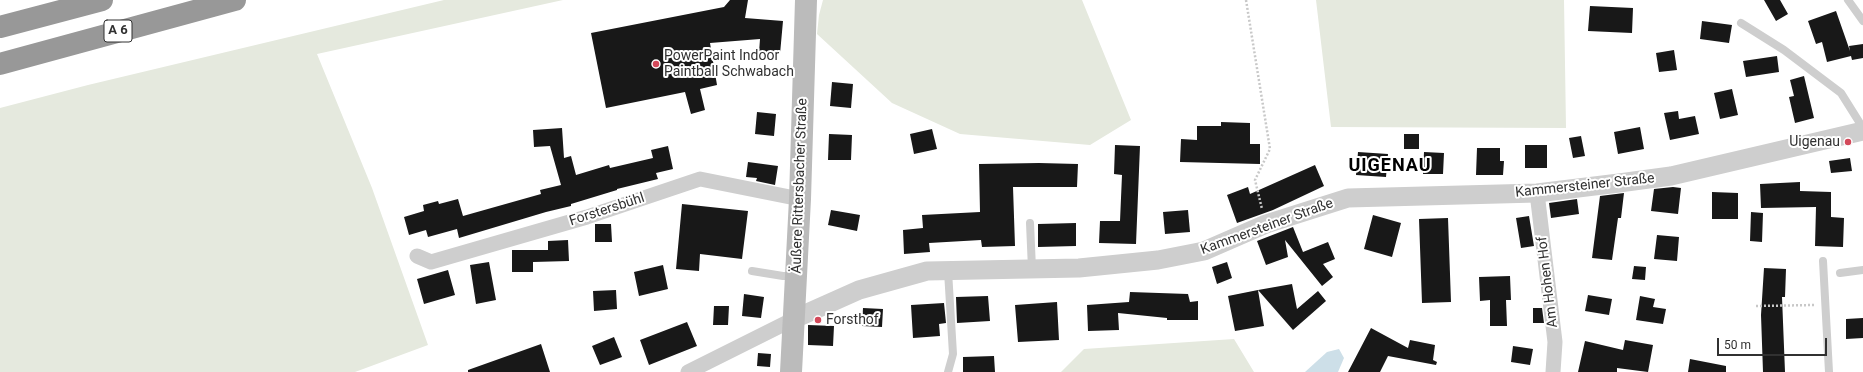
<!DOCTYPE html>
<html>
<head>
<meta charset="utf-8">
<style>
  body { margin:0 }
  #map { position:relative; width:1863px; height:372px; overflow:hidden; background:#fff; font-family:Roboto,sans-serif }
  canvas { display:block }
  .scale { position:absolute; left:1717px; top:338px; width:110px; height:18px; box-sizing:border-box; border:2px solid #313131; border-top:0; padding-left:5px; font-size:12px; line-height:14px; white-space:nowrap; color:#313131; -webkit-text-stroke:3px #fff; paint-order:stroke }
</style>
</head>
<body>
<div id="map">
<canvas width="1863" height="372"></canvas>
<div class="scale">50 m</div>
</div>
<script>
const context = document.querySelector('canvas').getContext('2d');
context.lineJoin = 'round';
function fillPath(path, color) { context.fillStyle = color; context.fill(path, 'evenodd'); }
const poly = rows => new Path2D(rows.map(r => 'M' + r).join(''));
function trace(path, color, width, dash) { context.strokeStyle = color; context.lineWidth = width; context.lineCap = dash ? 'butt' : 'round'; context.setLineDash(dash || []); context.stroke(path); }
function write(font, color, halo, rows, align = 'center') {
  context.font = font + ' Roboto,sans-serif'; context.lineWidth = 4; context.setLineDash([]); context.textBaseline = 'middle'; context.strokeStyle = halo; context.fillStyle = color; for (const [text, x, y, turn = 0] of rows) {
    context.save(); context.translate(x, y); context.rotate((+turn || 0) * Math.PI / 180); context.textAlign = isNaN(turn) ? turn : align; if (halo) context.strokeText(text, 0, 0); context.fillText(text, 0, 0); context.restore();
  }
}
fillPath(poly([
  [444,0,563,0,317,54,372,188,428,345,355,372,0,372,0,108,88,85],
  [823,0,1082,0,1131,120,1090,145,960,134,892,103,817,34,819,15],
  [1316,0,1564,0,1566,128,1331,127],
  [1234,339,1254,372,1061,372,1084,349]
]), '#e5e9de');
fillPath(poly([
  [1339,349,1344,358,1338,372,1305,372,1327,352]
]), '#cddfe8');
fillPath(poly([
  [730,0,748,0,745,18,783,21,780,54,759,53,760,39,710,43,717,85,700,89,705,110,691,114,685,92,606,108,591,33,724,7],
  [1764,0,1780,0,1788,14,1776,21],
  [1590,6,1633,8,1632,33,1588,31],
  [1836,11,1850,51,1849,46,1863,44,1863,58,1852,60,1851,56,1827,62,1822,42,1816,44,1808,21],
  [1702,21,1732,25,1729,43,1700,39],
  [1674,50,1677,70,1659,72,1656,53],
  [1777,56,1779,72,1746,77,1743,61],
  [1804,76,1814,118,1795,123,1789,97,1794,96,1790,80],
  [832,82,853,84,851,108,830,106],
  [1732,89,1738,115,1720,119,1714,93],
  [1678,111,1679,119,1695,116,1699,134,1670,140,1664,113],
  [757,112,776,114,774,136,755,134],
  [1221,122,1250,123,1250,144,1260,144,1260,164,1180,162,1181,139,1197,140,1197,126,1221,126],
  [1640,127,1644,149,1618,154,1614,132],
  [562,128,564,158,571,156,576,175,609,165,610,168,653,158,651,150,668,146,673,169,656,173,658,179,617,189,617,190,571,204,571,206,546,212,459,238,457,229,428,237,426,230,409,235,404,217,424,211,423,205,438,201,439,204,458,199,463,216,541,194,540,190,561,185,550,146,534,147,533,130],
  [932,129,937,149,914,154,910,134],
  [829,134,852,135,851,160,828,160],
  [1404,134,1419,134,1419,149,1404,149],
  [1581,136,1585,156,1573,158,1569,138],
  [1115,145,1140,146,1136,244,1099,243,1100,221,1120,221,1122,175,1114,174],
  [1525,145,1547,145,1547,168,1525,168],
  [1477,148,1500,148,1500,161,1504,161,1503,175,1476,175],
  [1358,152,1388,154,1386,177,1356,175],
  [1424,152,1444,153,1443,174,1423,174],
  [1850,158,1852,171,1831,173,1829,161],
  [748,162,778,166,775,185,756,181,757,178,746,177],
  [1039,163,1078,164,1077,187,1013,187,1015,246,982,247,981,240,929,243,930,252,904,254,903,230,923,228,922,215,980,212,979,164],
  [1315,165,1324,186,1273,210,1237,223,1227,195,1248,187,1250,194],
  [1800,182,1800,191,1831,192,1831,217,1844,218,1843,247,1815,246,1816,207,1761,208,1760,184],
  [1673,187,1681,188,1678,214,1651,211,1654,189],
  [1712,192,1738,193,1738,219,1712,219],
  [1624,193,1621,218,1618,218,1612,260,1592,258,1600,196],
  [1577,199,1579,214,1551,218,1549,203],
  [682,204,748,211,742,259,700,254,699,271,676,269],
  [831,210,860,215,857,231,828,225],
  [1188,210,1190,232,1165,234,1163,212],
  [1751,212,1763,213,1762,242,1750,241],
  [1373,215,1401,223,1392,257,1364,249],
  [1529,216,1534,246,1521,248,1516,218],
  [1448,218,1451,302,1422,303,1419,219],
  [1076,223,1076,246,1038,247,1038,224],
  [595,224,611,224,612,242,595,242],
  [1293,227,1303,252,1328,242,1335,259,1323,264,1333,277,1322,286,1285,240,1288,257,1266,265,1257,241],
  [1657,235,1679,237,1677,261,1654,259],
  [568,240,569,261,533,262,533,272,512,272,512,250,548,250,548,241],
  [489,262,496,300,476,304,470,265],
  [1227,262,1232,278,1217,284,1212,267],
  [663,265,668,289,639,296,634,272],
  [1634,266,1646,267,1645,280,1632,279],
  [1764,268,1786,269,1785,297,1782,297,1785,372,1763,372,1761,315],
  [448,270,455,295,424,304,417,279],
  [1510,276,1511,300,1506,300,1507,326,1490,326,1490,300,1480,301,1479,277],
  [1292,284,1297,309,1318,291,1326,301,1293,330,1258,290],
  [616,290,617,309,594,311,593,291],
  [1258,290,1264,326,1235,331,1228,296],
  [1130,292,1188,294,1190,302,1198,301,1198,320,1167,320,1167,318,1118,313,1119,330,1088,331,1087,305,1129,302],
  [744,294,764,297,761,318,742,316],
  [1588,295,1612,299,1609,315,1585,311],
  [988,296,990,321,957,323,956,297],
  [1640,296,1655,299,1653,307,1666,309,1663,324,1636,320],
  [1057,302,1059,340,1018,342,1015,305],
  [944,303,946,323,939,324,940,336,913,338,911,305],
  [714,306,729,306,728,325,713,325],
  [863,308,883,309,882,327,862,326],
  [1533,308,1542,308,1544,323,1533,323],
  [1863,318,1863,338,1846,339,1846,319],
  [687,322,697,346,649,365,640,340],
  [808,325,834,326,833,346,808,345],
  [1371,328,1408,348,1410,340,1435,345,1433,360,1437,362,1436,365,1388,356,1380,372,1348,372],
  [614,337,622,357,600,365,592,346],
  [1625,340,1653,345,1648,372,1617,368,1617,372,1578,372,1585,341,1623,350],
  [541,344,550,372,468,372,468,370],
  [1513,346,1533,349,1530,365,1511,362],
  [758,353,771,354,770,367,757,366],
  [994,356,995,372,963,372,963,357],
  [1690,359,1726,366,1726,372,1688,372]
]), '#181818');
trace(poly([
  [1246,0,1270,149,1255,180,1262,209],
  [1756,306,1815,305]
]), '#c8c8c8', 2.5, [2, 2]);
trace(poly([
  [1848,0,1863,21],
  [1741,23,1784,50,1841,93,1863,128],
  [1030,223,1032,269],
  [1823,261,1829,372],
  [752,271,783,276,795,276],
  [1840,273,1863,270],
  [948,372,953,354,948,271]
]), '#cecece', 8);
trace(poly([
  [1537,193,1555,342,1553,372],
  [417,256,431,262,587,217,700,179,800,199],
  [688,372,794,319]
]), '#cecece', 15);
trace(poly([
  [794,319,859,290,927,271,1079,268,1158,260,1204,251,1266,224,1348,198,1537,193,1619,183,1671,176,1863,131]
]), '#cecece', 19);
trace(poly([
  [791,372,800,199,806,0]
]), '#bbb', 22);
trace(poly([
  [0,27,102,0],
  [0,64,235,0]
]), '#989898', 22);
for (const [x, y, r, color] of [
  [656,64,4,"#d3495a"],
  [1848,142,4,"#d3495a"],
  [818,320,4,"#d3495a"]
]) { const dot = new Path2D(); dot.arc(x, y, r, 0, 2 * Math.PI); context.fillStyle = color; context.fill(dot); trace(dot, '#fff', 1.5); }
for (const [x, y, w] of [
  [118,31,28]
]) { const box = new Path2D(); box.roundRect(x - w / 2, y - 11, w, 22, 3); context.fillStyle = '#fff'; context.fill(box); trace(box, '#313131', 1); }
write('bold 13px', '#313131', null, [
  ["A 6",118,31]
]);
write('14px', '#313131', '#fff', [
  ["PowerPaint Indoor",664,56],
  ["Paintball Schwabach",664,72],
  ["Uigenau",1840,142,"right"],
  ["Forsthof",826,320]
], 'left');
write('14px', '#313131', '#fff', [
  ["Äußere Rittersbacher Straße",800,186,-88],
  ["Kammersteiner Straße",1585,186,-6],
  ["Forstersbühl",607,210,-18],
  ["Kammersteiner Straße",1267,227,-20],
  ["Am Hohen Hof",1548,282,-97]
]);
context.letterSpacing = '1px';
write('bold 18px', '#000', '#fff', [
  ["UIGENAU",1390,166]
]);
context.letterSpacing = '0px';
</script>
</body>
</html>
